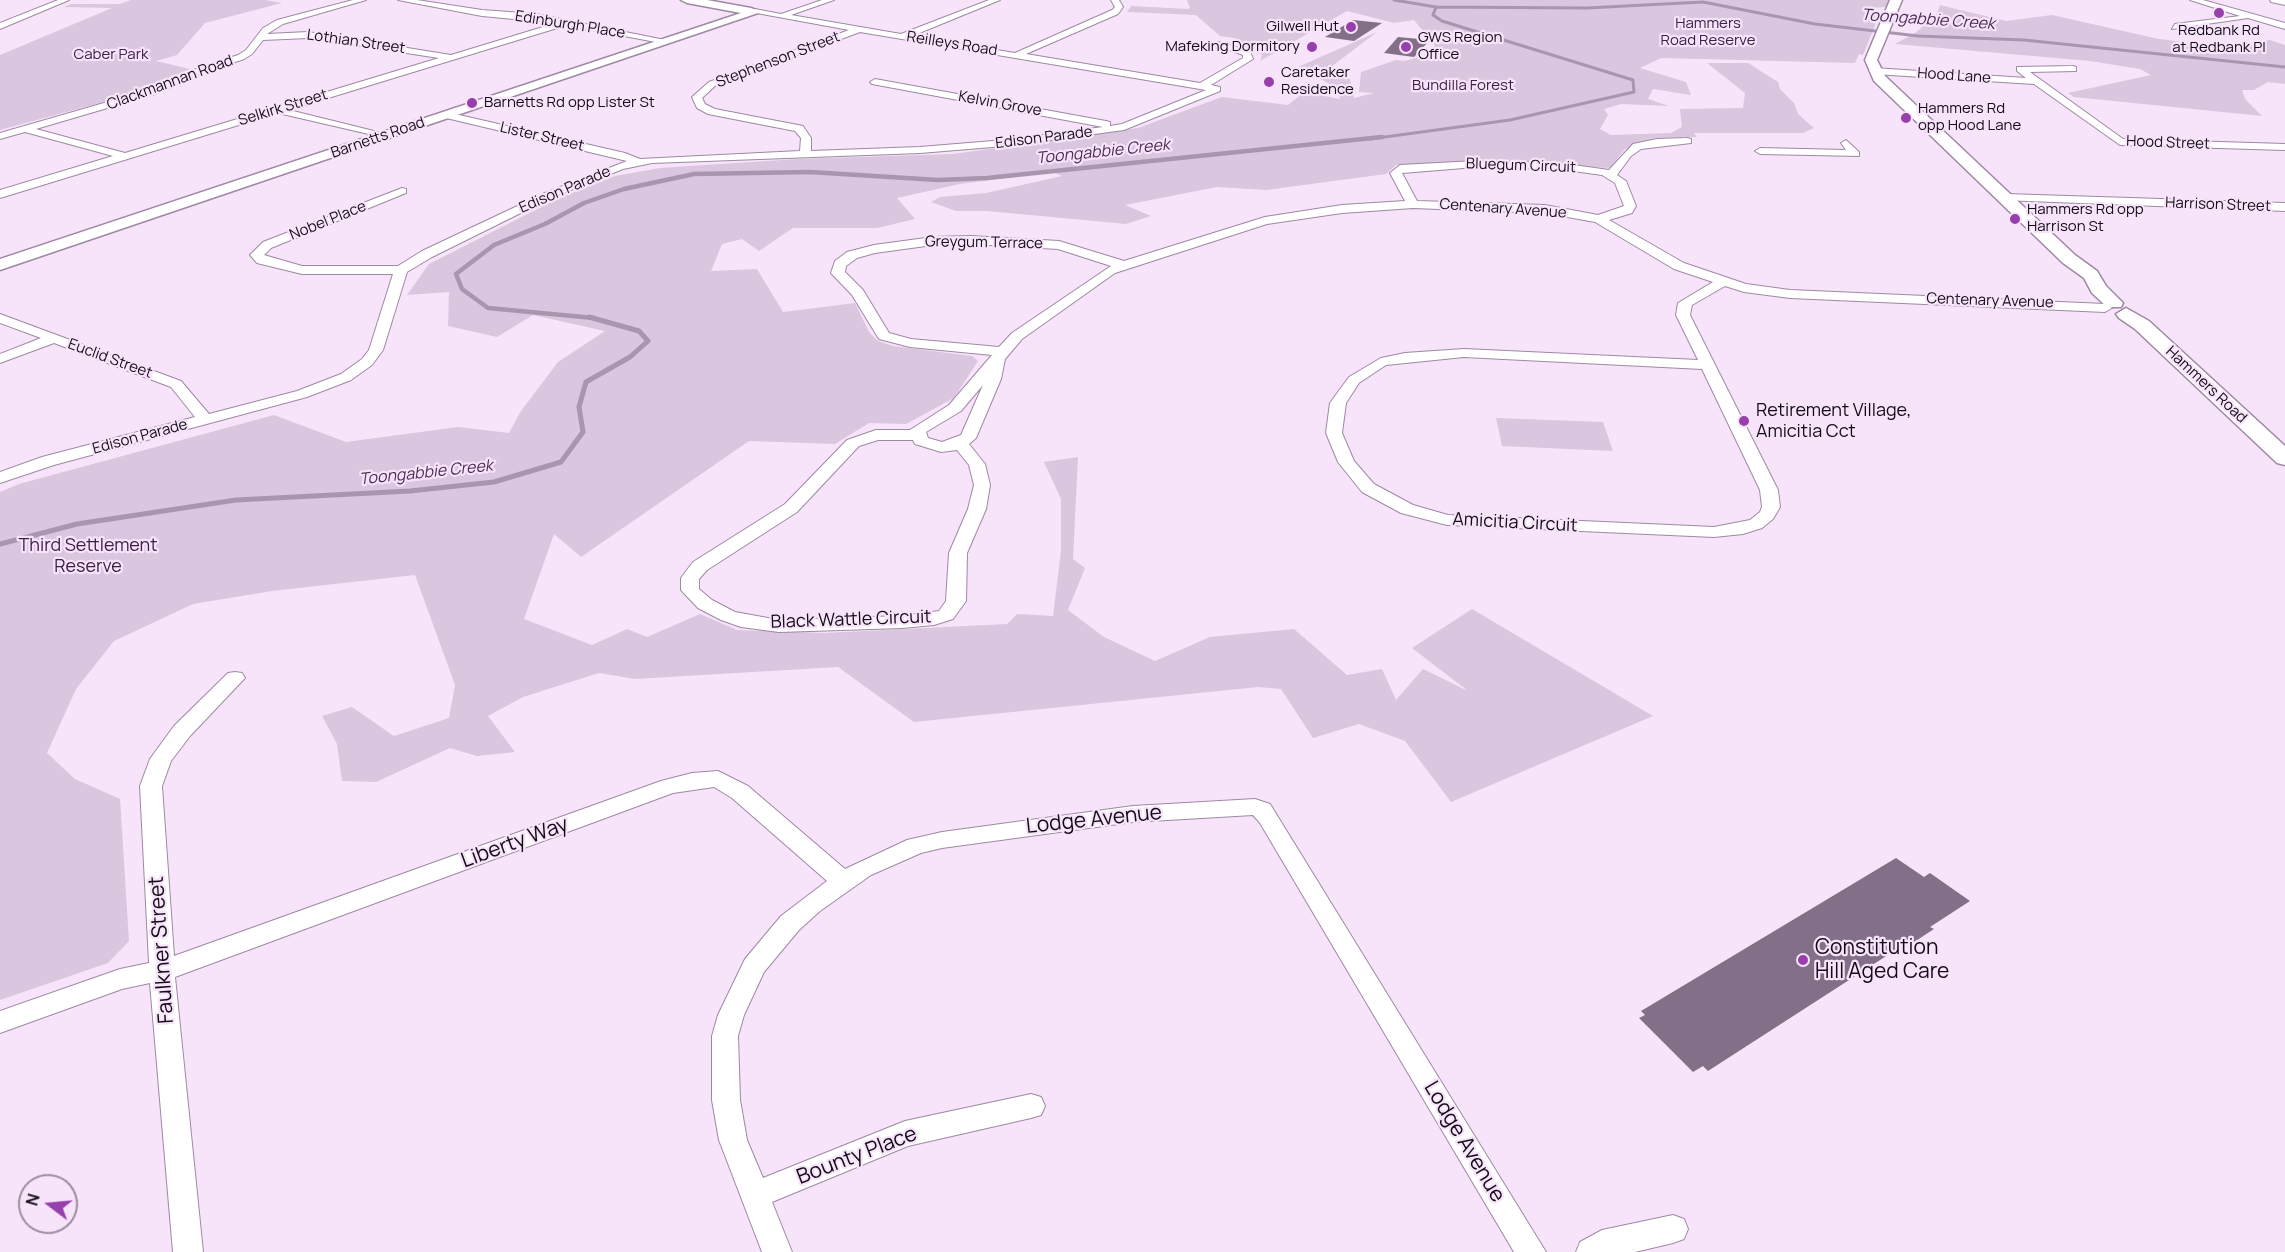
<!DOCTYPE html>
<html>
<head>
<meta charset="utf-8">
<style>
  body { margin:0 }
  #map { position:relative; width:2285px; height:1252px; overflow:hidden; background:#f7e4fb; font-family:Manrope,sans-serif }
  canvas { display:block }
  .north { position:absolute; left:18px; top:1174px; width:60px; height:60px; box-sizing:border-box; background:#f7e4fb; border:2px solid #9c8d9f; border-radius:50%; rotate:286deg; font-size:16px; font-weight:700; line-height:24px; text-align:center; color:#130b15 }
  .north::after { content:''; display:block; margin:auto; width:21px; height:27px; background:#973fab; clip-path:polygon(50% 0,100% 100%,50% 72%,0 100%) }
</style>
</head>
<body>
<div id="map">
<canvas width="2285" height="1252"></canvas>
<div class="north">N</div>
</div>
<script>
const context = document.querySelector('canvas').getContext('2d');
context.lineJoin = 'round';
function fillPath(path, color) { context.fillStyle = color; context.fill(path, 'evenodd'); }
const poly = rows => new Path2D(rows.map(r => 'M' + r).join(''));
function trace(path, color, width, dash) { context.strokeStyle = color; context.lineWidth = width; context.lineCap = dash ? 'butt' : 'round'; context.setLineDash(dash || []); context.stroke(path); }
function write(font, color, halo, rows, align = 'center') {
  context.font = font + ' Manrope,sans-serif'; context.lineWidth = 4.5; context.setLineDash([]); context.textBaseline = 'middle'; context.strokeStyle = halo; context.fillStyle = color; for (const [text, x, y, turn = 0] of rows) {
    context.save(); context.translate(x, y); context.rotate((+turn || 0) * Math.PI / 180); context.textAlign = isNaN(turn) ? turn : align; if (halo) context.strokeText(text, 0, 0); context.fillText(text, 0, 0); context.restore();
  }
}
fillPath(poly([
  [131,0,265,0,282,3,205,23,177,55,156,61,190,69,133,94,0,130,0,55,112,8,64,7,71,4,120,4],
  [1187,0,1890,0,1890,3,1885,7,1871,8,1880,13,1863,55,1859,54,1855,63,1661,58,1640,68,1686,82,1691,95,1653,89,1648,99,1669,106,1621,104,1604,109,1608,115,1600,129,1611,135,1671,133,1682,127,1680,109,1743,108,1745,93,1707,63,1748,63,1778,82,1780,89,1794,103,1798,114,1814,128,1803,133,1694,133,1697,137,1654,138,1625,149,1610,168,1516,162,1449,162,1396,165,1386,174,1266,190,1217,187,1125,205,1151,216,1126,224,987,211,956,211,931,202,940,197,986,193,1062,176,1053,172,960,184,897,198,915,219,877,228,793,228,759,251,742,239,722,244,711,271,757,269,783,312,855,303,869,332,878,341,893,346,972,356,978,361,954,398,906,424,869,423,835,444,749,441,581,557,554,534,524,619,592,645,627,629,647,637,700,614,737,630,824,633,1007,624,1017,614,1053,616,1061,551,1061,499,1044,462,1078,457,1073,559,1085,568,1068,610,1104,637,1155,661,1210,637,1294,629,1347,675,1382,669,1396,700,1423,669,1468,691,1412,648,1472,609,1653,716,1451,802,1405,741,1359,724,1313,738,1281,689,1258,687,914,722,838,667,635,679,599,673,523,697,488,716,515,752,477,756,450,748,376,782,342,781,337,744,322,716,352,707,394,736,449,718,455,685,415,575,272,591,193,604,114,641,76,689,47,753,75,779,120,799,129,941,108,963,0,1000,0,492,19,484,274,415,346,442,458,427,509,433,521,411,558,362,605,331,533,315,497,337,448,326,449,292,407,295,429,264,557,199,615,176,660,168,797,159,953,154,1138,128,1222,97,1288,105,1304,92,1340,99,1337,88,1298,67,1377,32,1327,70,1350,79,1354,98,1374,93,1359,92,1361,72,1396,60,1404,61,1431,54,1430,50,1435,46,1414,20,1394,23,1347,11,1260,61,1262,55,1258,51,1244,46,1234,38,1220,36,1196,15,1127,12,1131,6,1188,9,1190,8],
  [1940,5,2006,21,2052,15,2159,39,2216,46,2270,40,2285,45,2285,84,2268,82,2254,90,2242,90,2245,99,2262,116,2074,97,2068,93,2151,75,2140,69,2090,61,1895,44,1915,33,1936,16],
  [1496,418,1603,422,1613,451,1502,446]
]), '#dac6df');
trace(poly([
  [1394,0,1436,7,1587,8,1703,2,1815,24,1918,36,2024,40,2285,67],
  [1370,139,1510,120,1634,92,1633,80,1442,21,1433,15,1436,7]
]), '#aa95af', 3);
trace(poly([
  [594,318,488,308,462,289,456,274,494,245,545,224,584,203,624,189,694,174,810,172,938,180,987,178,1382,137]
]), '#aa95af', 4.5);
trace(poly([
  [0,544,77,524,236,500,410,491,494,482,561,462,583,432,579,407,586,382,630,357,648,341,639,331,589,317]
]), '#aa95af', 5);
fillPath(poly([
  [1353,20,1382,23,1354,41,1325,37],
  [1398,37,1430,40,1414,57,1384,53],
  [1896,858,1924,877,1930,873,1970,901,1930,927,1934,929,1911,944,1908,942,1708,1071,1703,1066,1693,1072,1639,1018,1645,1015,1641,1011]
]), '#846f89');
const street = poly([
  [58,0,69,0,0,29,0,23,58,0],
  [353,0,366,0,283,24,267,34,308,32,451,55,556,23,482,16,398,0,417,0,482,10,536,14,670,41,666,44,567,25,289,110,386,134,386,138,278,113,0,198,0,190,113,156,25,132,0,139,0,133,149,90,188,72,238,55,246,50,263,28,277,20,353,0],
  [308,38,439,58,125,153,36,129,155,94,194,76,244,59,252,54,263,40,308,38],
  [822,0,834,0,791,15,901,34,989,0,1000,0,912,36,1015,53,1112,10,1115,7,1111,0,1119,0,1123,7,1118,14,1026,54,1200,83,1243,58,1243,55,1218,46,1218,42,1250,51,1253,59,1211,85,1220,87,1220,91,1124,130,1005,146,920,153,652,163,623,169,553,197,432,257,407,272,383,350,372,365,351,380,307,397,54,465,0,483,0,472,42,457,195,417,171,387,54,343,0,363,0,354,41,338,0,323,0,314,181,381,209,414,297,391,341,374,362,359,369,350,393,274,302,274,257,263,250,255,263,242,402,188,406,189,406,193,271,248,264,255,302,266,398,266,422,251,545,193,627,161,442,117,441,115,446,112,625,153,640,159,800,151,801,138,795,131,708,114,697,108,692,97,709,82,849,30,751,12,755,9,781,14,822,0],
  [860,32,1206,90,1122,124,1110,126,1110,122,1106,121,875,79,870,82,872,84,1103,127,1005,140,920,147,811,151,811,138,803,126,715,109,705,104,702,98,715,86,860,32],
  [2190,0,2203,0,2285,23,2285,29,2248,18,2172,29,2175,24,2240,16,2190,0],
  [2270,0,2285,0,2285,5,2271,2,2270,0],
  [2073,66,2076,67,2076,71,2030,72,2123,139,2285,144,2285,150,2120,145,2034,84,1874,74,1869,71,1874,68,2026,78,2017,71,2017,67,2073,66],
  [1687,138,1691,139,1691,143,1641,149,1631,156,1617,175,1626,181,1636,206,1632,213,1609,220,1684,263,1746,284,1790,290,2105,304,2112,308,2105,312,1790,298,1744,292,1725,286,1692,305,1690,315,1778,490,1780,507,1773,519,1762,528,1743,534,1714,537,1447,525,1401,513,1362,492,1338,462,1326,433,1330,403,1349,377,1381,358,1405,353,1464,349,1698,360,1676,315,1678,303,1713,282,1674,269,1595,222,1545,213,1413,208,1342,213,1267,224,1115,273,1022,339,1005,359,1001,379,976,438,969,444,985,464,990,485,986,509,967,553,966,601,953,619,934,625,902,628,779,632,741,627,721,620,698,608,681,590,681,578,693,562,785,504,847,440,876,430,910,430,949,405,992,355,910,347,879,339,852,295,831,273,835,261,847,252,874,245,933,237,971,236,1059,241,1124,261,1265,217,1342,205,1405,201,1390,173,1400,165,1476,161,1559,163,1609,170,1633,144,1657,139,1687,138],
  [1476,167,1559,169,1602,175,1615,183,1624,206,1598,215,1545,205,1417,201,1402,173,1476,167],
  [971,244,1058,249,1111,266,1012,333,999,347,911,339,889,333,863,290,845,272,846,266,857,258,875,253,933,245,971,244],
  [1464,357,1702,369,1760,490,1762,507,1760,512,1750,520,1714,527,1448,515,1413,505,1374,484,1354,461,1342,433,1346,403,1359,383,1386,365,1464,357],
  [983,385,961,435,942,442,928,438,926,432,961,411,983,385],
  [878,440,913,440,915,444,941,452,957,450,969,465,974,485,968,509,949,553,946,601,939,611,902,616,779,620,735,612,712,600,699,589,699,579,707,570,797,512,859,446,878,440],
  [1846,140,1859,152,1859,156,1760,154,1755,151,1760,148,1846,150,1841,143,1846,140],
  [2006,194,2285,203,2285,211,2002,200,2002,196,2006,194],
  [235,672,242,673,245,678,190,736,171,761,162,786,174,956,661,781,692,773,718,771,748,786,845,869,907,840,942,832,1133,806,1255,799,1270,804,1546,1252,1514,1252,1260,823,1253,815,1133,822,942,848,921,853,871,875,820,911,799,930,764,972,744,1015,738,1036,740,1100,747,1140,763,1178,905,1121,1031,1094,1041,1097,1045,1106,1041,1115,1031,1118,908,1146,772,1202,792,1252,762,1252,719,1140,712,1100,712,1036,718,1015,745,959,781,916,827,881,732,798,714,787,673,793,175,977,203,1252,173,1252,150,983,122,989,0,1033,0,1011,120,969,149,963,140,786,150,759,174,726,228,673,235,672],
  [1673,1215,1684,1219,1688,1229,1684,1239,1673,1243,1635,1252,1576,1252,1580,1242,1602,1230,1673,1215]
]);
const secondary = poly([
  [681,0,707,0,751,8,761,12,0,270,0,259,741,13,687,3,681,0],
  [1890,0,1902,0,1877,60,1885,76,2075,255,2097,271,2106,286,2123,303,2121,307,2107,307,2092,293,2084,278,2063,263,1874,81,1865,60,1890,0],
  [2126,308,2149,321,2285,446,2285,465,2277,463,2135,329,2119,318,2116,314,2126,308]
]);
trace(street, '#9e88a3', 2);
trace(secondary, '#9e88a3', 3);
fillPath(street, '#fff');
fillPath(secondary, '#fff');
for (const [x, y, r, color] of [
  [2219,13,6,"#973fab"],
  [1351,27,6,"#973fab"],
  [1312,47,6,"#973fab"],
  [1406,47,6,"#973fab"],
  [1269,82,6,"#973fab"],
  [472,103,6,"#973fab"],
  [1906,118,6,"#973fab"],
  [2015,219,6,"#973fab"],
  [1744,421,6,"#973fab"],
  [1803,960,6,"#973fab"]
]) { const dot = new Path2D(); dot.arc(x, y, r, 0, 2 * Math.PI); context.fillStyle = color; context.fill(dot); trace(dot, '#f7e4fb', 2); }
write('15px', '#3e2045', '#f7e4fb', [
  ["Hammers",1708,24],
  ["Road Reserve",1708,41],
  ["Caber Park",111,55],
  ["Bundilla Forest",1463,86]
]);
write('15px', '#130b15', '#f7e4fb', [
  ["Edinburgh Place",570,25,9],
  ["Lothian Street",356,42,8],
  ["Reilleys Road",952,44,9],
  ["Stephenson Street",778,60,-21],
  ["Hood Lane",1954,76,4],
  ["Clackmannan Road",170,83,-20],
  ["Kelvin Grove",1000,104,10],
  ["Selkirk Street",283,108,-17],
  ["Lister Street",542,137,13],
  ["Barnetts Road",378,138,-19],
  ["Edison Parade",1044,138,-7],
  ["Hood Street",2168,143,2],
  ["Bluegum Circuit",1521,166,2],
  ["Edison Parade",565,190,-23],
  ["Harrison Street",2218,205,2],
  ["Centenary Avenue",1503,209,4],
  ["Nobel Place",328,221,-22],
  ["Greygum Terrace",984,243,1],
  ["Centenary Avenue",1990,301,2],
  ["Euclid Street",110,359,20],
  ["Hammers Road",2206,385,43],
  ["Edison Parade",140,437,-15]
]);
write('15px', '#130b15', '#f7e4fb', [
  ["Gilwell Hut",1339,27,"right"],
  ["Redbank Rd",2219,31,"center"],
  ["at Redbank Pl",2219,48,"center"],
  ["GWS Region",1418,38],
  ["Office",1418,55],
  ["Mafeking Dormitory",1300,47,"right"],
  ["Caretaker",1281,73],
  ["Residence",1281,90],
  ["Barnetts Rd opp Lister St",484,103],
  ["Hammers Rd",1918,109],
  ["opp Hood Lane",1918,126],
  ["Hammers Rd opp",2027,210],
  ["Harrison St",2027,227]
], 'left');
write('italic 16px', '#4a2b52', '#f7e4fb', [
  ["Toongabbie Creek",1928,20,4],
  ["Toongabbie Creek",1103,152,-6],
  ["Toongabbie Creek",426,473,-6]
]);
write('18px', '#130b15', '#f7e4fb', [
  ["Retirement Village,",1756,411],
  ["Amicitia Cct",1756,432]
], 'left');
write('18px', '#130b15', '#f7e4fb', [
  ["Amicitia Circuit",1515,523,3],
  ["Black Wattle Circuit",851,620,-2]
]);
write('18px', '#3e2045', '#f7e4fb', [
  ["Third Settlement",88,546],
  ["Reserve",88,567]
]);
write('21px', '#130b15', '#f7e4fb', [
  ["Lodge Avenue",1094,820,-6],
  ["Liberty Way",515,843,-20],
  ["Faulkner Street",162,950,-94],
  ["Lodge Avenue",1464,1142,59],
  ["Bounty Place",857,1156,-21]
]);
write('21px', '#130b15', '#f7e4fb', [
  ["Constitution",1815,948],
  ["Hill Aged Care",1815,972]
], 'left');
</script>
</body>
</html>
